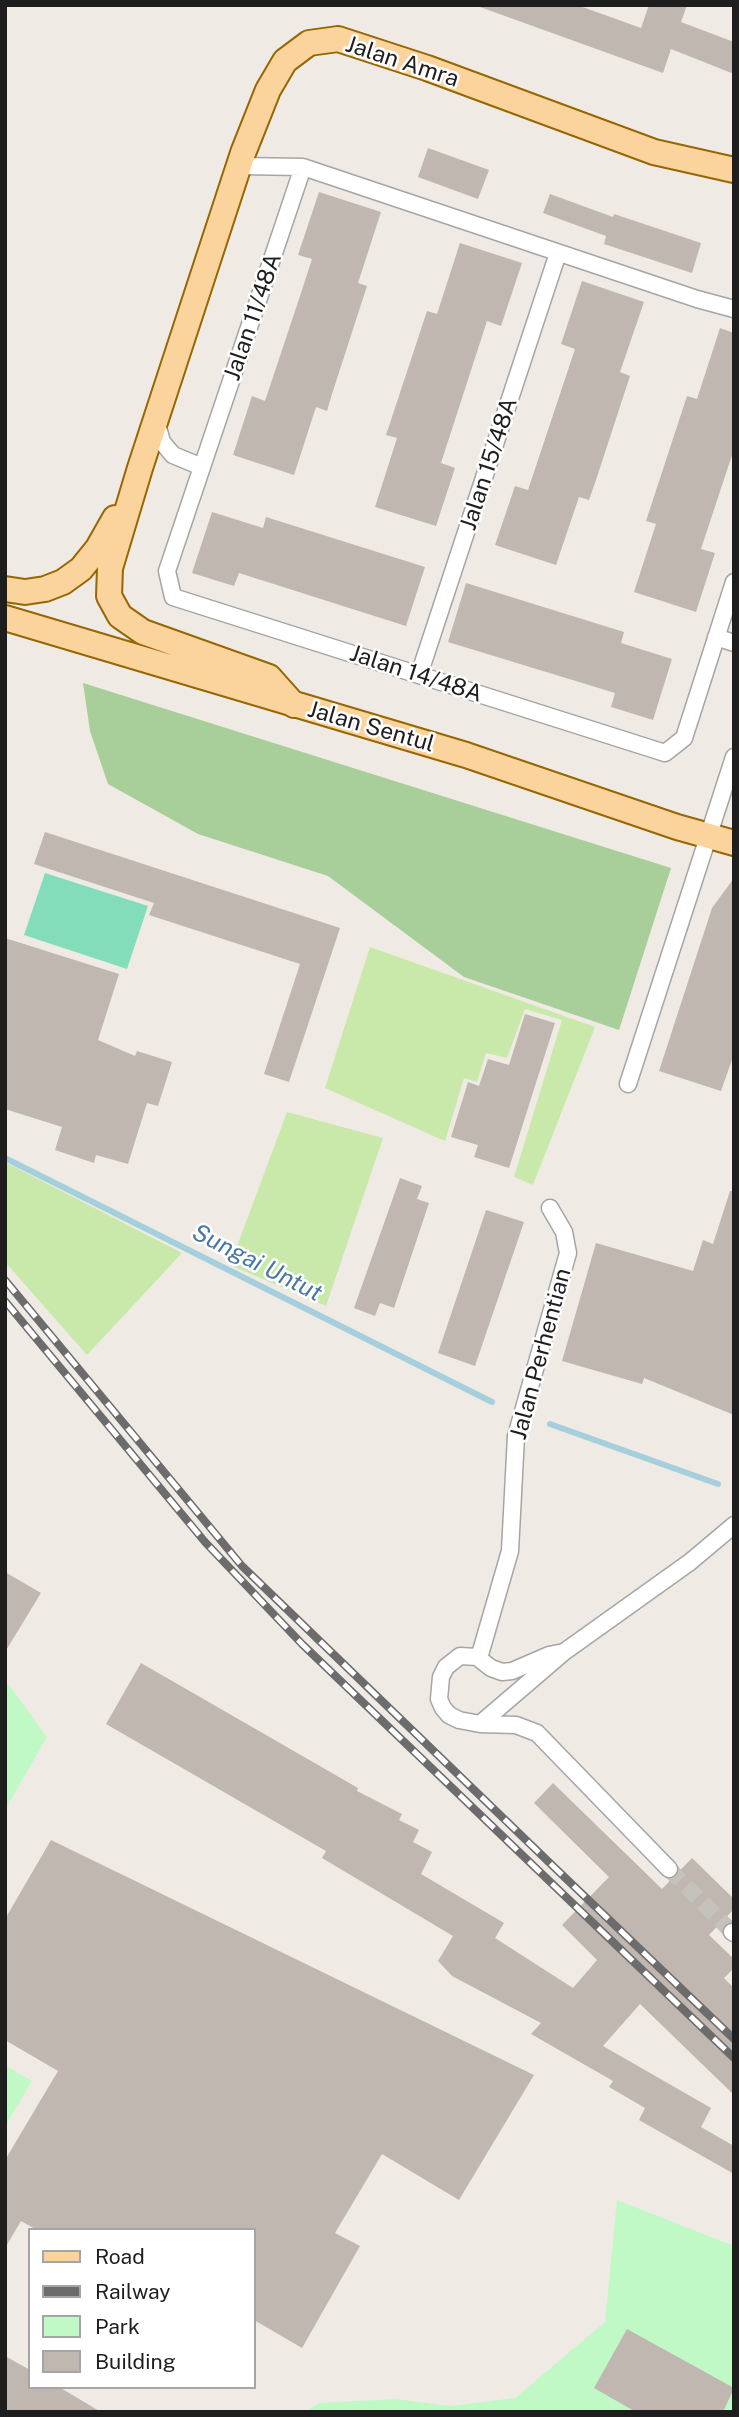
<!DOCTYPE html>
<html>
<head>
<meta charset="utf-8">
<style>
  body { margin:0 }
  #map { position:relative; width:739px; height:2417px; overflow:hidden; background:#efebe4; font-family:"Public Sans",sans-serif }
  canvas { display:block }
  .frame { position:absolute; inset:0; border:7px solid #1e1e1e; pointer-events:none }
  .legend { position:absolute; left:28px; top:2228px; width:228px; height:161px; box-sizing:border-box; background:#fff; border:2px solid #a5a5a5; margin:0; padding:9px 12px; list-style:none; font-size:21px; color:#1e1e1e }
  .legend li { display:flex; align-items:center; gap:14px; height:35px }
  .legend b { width:35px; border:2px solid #a5a5a5 }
</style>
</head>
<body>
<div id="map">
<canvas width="739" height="2417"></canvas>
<div class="frame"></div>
<ul class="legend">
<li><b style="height:9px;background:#fbd39d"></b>Road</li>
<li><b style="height:9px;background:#6c6c6c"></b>Railway</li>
<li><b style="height:19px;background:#c1f9c6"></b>Park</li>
<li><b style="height:19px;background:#bfb7b0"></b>Building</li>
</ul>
</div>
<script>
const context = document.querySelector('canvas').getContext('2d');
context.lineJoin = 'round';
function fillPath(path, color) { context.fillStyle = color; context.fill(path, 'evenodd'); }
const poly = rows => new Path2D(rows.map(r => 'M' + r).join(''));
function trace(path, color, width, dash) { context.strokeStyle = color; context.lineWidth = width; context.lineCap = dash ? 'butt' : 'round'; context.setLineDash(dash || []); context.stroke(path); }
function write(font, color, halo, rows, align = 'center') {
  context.font = font + ' "Public Sans",sans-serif'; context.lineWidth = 5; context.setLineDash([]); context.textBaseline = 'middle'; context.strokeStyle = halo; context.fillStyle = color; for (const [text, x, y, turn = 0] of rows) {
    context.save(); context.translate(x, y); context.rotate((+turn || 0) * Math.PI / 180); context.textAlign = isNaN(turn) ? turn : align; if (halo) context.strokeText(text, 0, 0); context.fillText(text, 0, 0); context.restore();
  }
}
fillPath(poly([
  [370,947,595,1027,533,1185,514,1177,562,1020,525,1009,507,1058,486,1053,477,1082,464,1078,445,1141,325,1088],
  [287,1112,383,1138,326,1306,230,1265],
  [5,1162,182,1253,87,1355,5,1262]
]), '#c8e9aa');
fillPath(poly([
  [83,683,671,868,619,1030,464,977,328,876,198,834,108,784,90,731]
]), '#a8ce99');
fillPath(poly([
  [5,1684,10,1686,47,1737,5,1810],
  [5,2065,32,2081,5,2126],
  [617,2200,734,2246,734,2412,305,2412,319,2403,396,2399,450,2406,515,2398,605,2322]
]), '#c1f9c6');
fillPath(poly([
  [45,873,148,906,127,969,24,935]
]), '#83ddbb');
trace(poly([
  [5,1158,492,1402],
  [550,1424,718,1484]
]), '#a5cfdc', 6);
fillPath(poly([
  [480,5,577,5,641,28,649,5,687,5,681,22,734,42,734,74,671,49,663,73,480,7],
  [428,148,489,170,478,199,418,177],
  [319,192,381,212,358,283,367,286,332,394,327,411,316,407,294,475,233,455,252,396,265,401,301,293,312,259,298,255],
  [550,194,613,217,614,214,701,243,692,273,604,244,606,236,543,213],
  [460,243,522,263,501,326,487,321,441,463,455,468,436,526,375,507,397,438,386,435,392,417,427,311,437,314],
  [582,281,644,302,620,372,630,376,596,480,589,500,579,497,556,565,495,545,515,486,528,490,575,349,561,344],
  [720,328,734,333,734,449,701,549,715,553,696,612,634,592,656,524,646,521,687,396,697,399],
  [212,512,263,528,266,517,425,567,406,626,239,573,234,586,192,573],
  [466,583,624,632,621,643,672,659,653,720,611,707,615,693,448,642],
  [45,832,340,928,289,1082,264,1074,300,964,149,915,154,903,34,864],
  [734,878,734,1054,721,1091,659,1071,712,908],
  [5,938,119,974,98,1040,135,1056,137,1051,172,1062,158,1106,147,1103,128,1164,96,1155,94,1163,55,1150,62,1127,5,1109],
  [525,1014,555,1023,509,1168,474,1157,478,1145,451,1137,468,1082,479,1086,488,1059,509,1065],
  [400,1178,422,1186,417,1199,429,1203,394,1308,380,1303,375,1316,354,1308],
  [730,1191,734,1191,734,1415,644,1378,642,1384,562,1361,596,1243,693,1271,703,1240,713,1244],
  [486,1210,524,1222,475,1366,438,1353],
  [5,1572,41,1593,5,1652],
  [141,1663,358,1788,357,1791,402,1814,399,1820,419,1830,413,1842,432,1852,421,1874,504,1923,495,1938,573,1988,597,1960,562,1925,609,1877,534,1803,553,1783,662,1889,692,1858,734,1899,734,1909,709,1935,734,1959,734,1968,724,1978,734,1988,734,2095,640,2004,603,2046,711,2108,701,2127,734,2146,734,2174,639,2120,645,2108,609,2087,613,2081,531,2034,541,2023,452,1976,438,1961,453,1936,322,1858,326,1851,106,1724],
  [51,1840,534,2075,459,2200,382,2154,335,2233,360,2246,302,2348,254,2320,254,2230,37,2230,21,2221,5,2248,5,2160,58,2071,5,2040,5,1919],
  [627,2329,734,2388,723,2412,636,2412,594,2388],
  [5,2356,30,2370,30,2387,59,2387,101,2412,5,2412]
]), '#bfb7b0');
trace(poly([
  [669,1869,732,1932]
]), '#c5c2bc', 16, [16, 8]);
const minor = poly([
  [239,166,303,167,697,299,734,309],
  [303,167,167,571,173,597,665,753,684,738,734,582],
  [156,420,162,442,173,455,202,467],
  [716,637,734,643],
  [419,675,558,253],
  [628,1084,734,757],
  [564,1652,549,1655,512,1671,502,1672,491,1668,477,1657,460,1656,446,1667,441,1677,439,1699,443,1708,449,1715,459,1720,480,1724,564,1652,690,1562,734,1525],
  [479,1658,510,1551,516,1436,568,1253,564,1232,550,1208],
  [480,1724,516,1725,537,1733,669,1869],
  [732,1932,734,1933]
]);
const primary = poly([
  [5,589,25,592,45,589,63,582,81,569,98,548,115,518],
  [5,618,466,755,677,827,734,843],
  [294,705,269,677,143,632,120,616,109,596,110,568,140,468,243,153,268,90,285,61,309,43,338,39,427,68,654,152,734,170]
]);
trace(minor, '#a5a5a5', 19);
trace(primary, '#966602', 28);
trace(minor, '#fff', 16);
trace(primary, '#fbd39d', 24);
const rail = poly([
  [5,1280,242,1566,555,1868,734,2039],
  [5,1301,205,1542,302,1644,734,2058]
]);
trace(rail, '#6c6c6c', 8);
trace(rail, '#fff', 5, [16]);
write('23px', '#1e1e1e', '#fff', [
  ["Jalan Amra",402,62,18],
  ["Jalan 11/48A",253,317,-71],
  ["Jalan 15/48A",489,464,-72],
  ["Jalan 14/48A",416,674,18],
  ["Jalan Sentul",371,727,16],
  ["Jalan Perhentian",541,1354,-75]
]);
write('italic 24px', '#4876a4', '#fff', [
  ["Sungai Untut",257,1263,27]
]);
</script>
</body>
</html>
